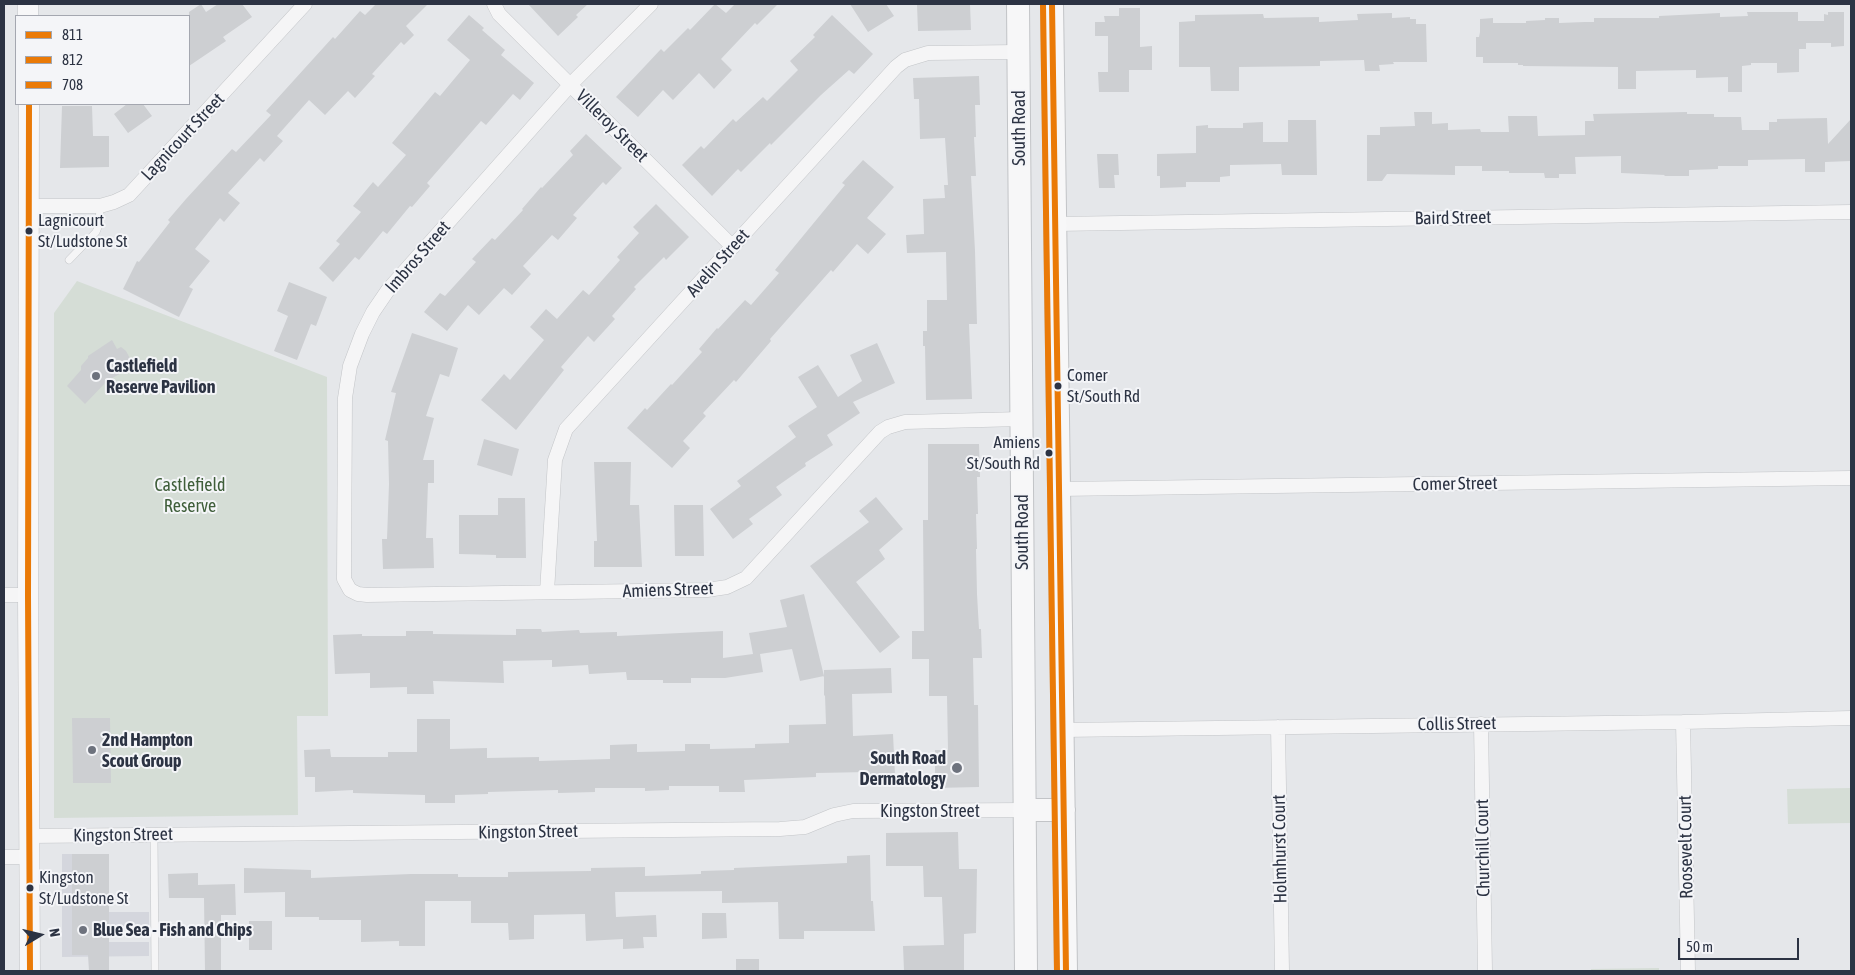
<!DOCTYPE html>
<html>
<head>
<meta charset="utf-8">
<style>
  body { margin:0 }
  #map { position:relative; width:1855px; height:975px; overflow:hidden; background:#e5e7ea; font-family:"Asap Condensed",sans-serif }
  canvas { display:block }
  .frame { position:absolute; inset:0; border:5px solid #2c3343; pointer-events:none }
  .legend { position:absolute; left:15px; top:15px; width:175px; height:90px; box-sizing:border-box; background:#f4f5f8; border:1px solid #a4a7b0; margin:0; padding:6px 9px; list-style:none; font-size:15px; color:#2c3343 }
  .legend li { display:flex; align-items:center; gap:10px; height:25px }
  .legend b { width:25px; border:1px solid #a4a7b0 }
  .north { position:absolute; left:15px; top:910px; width:50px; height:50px; -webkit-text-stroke:4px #f4f5f8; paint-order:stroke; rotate:81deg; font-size:14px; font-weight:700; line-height:20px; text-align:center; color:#2c3343 }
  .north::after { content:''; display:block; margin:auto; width:18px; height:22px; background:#2c3343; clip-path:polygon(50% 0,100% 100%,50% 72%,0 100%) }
  .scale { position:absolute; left:1678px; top:938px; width:121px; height:22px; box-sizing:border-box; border:2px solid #2c3343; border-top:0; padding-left:6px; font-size:15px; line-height:18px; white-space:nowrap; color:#2c3343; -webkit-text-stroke:4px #f4f5f8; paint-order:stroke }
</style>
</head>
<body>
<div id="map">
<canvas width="1855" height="975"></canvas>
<div class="frame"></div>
<ul class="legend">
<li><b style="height:6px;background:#ea7a07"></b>811</li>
<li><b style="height:6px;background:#ea7a07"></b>812</li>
<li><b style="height:6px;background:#ea7a07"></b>708</li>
</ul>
<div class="north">N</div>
<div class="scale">50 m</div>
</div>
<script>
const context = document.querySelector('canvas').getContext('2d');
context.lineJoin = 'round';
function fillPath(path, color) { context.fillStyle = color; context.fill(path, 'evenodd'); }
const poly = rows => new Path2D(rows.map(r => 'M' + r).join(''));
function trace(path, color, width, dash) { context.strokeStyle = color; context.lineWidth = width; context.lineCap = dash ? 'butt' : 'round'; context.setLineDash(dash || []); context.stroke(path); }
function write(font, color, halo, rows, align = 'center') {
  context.font = font + ' "Asap Condensed",sans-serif'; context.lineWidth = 4; context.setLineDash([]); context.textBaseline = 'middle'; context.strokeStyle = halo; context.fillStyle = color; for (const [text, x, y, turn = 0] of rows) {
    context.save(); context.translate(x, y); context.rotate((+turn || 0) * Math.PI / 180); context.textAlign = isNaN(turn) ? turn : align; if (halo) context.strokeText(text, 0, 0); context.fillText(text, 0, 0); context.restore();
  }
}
fillPath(poly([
  [62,854,107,854,107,912,149,912,149,927,107,927,107,942,149,942,149,956,62,957]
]), '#d4d6dd');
fillPath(poly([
  [77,281,327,377,328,716,297,716,298,815,54,818,54,313],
  [1851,788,1851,823,1788,824,1787,789],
  [1659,968,1659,971,1591,971,1591,969]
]), '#d5ddd6');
fillPath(poly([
  [201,4,206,12,218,4,242,4,252,17,223,37,226,41,189,66,189,12],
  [376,4,428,4,406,26,414,35,404,45,401,42,372,74,375,76,355,98,348,91,325,115,309,100,277,136,283,141,264,162,260,158,228,193,240,203,224,222,220,218,195,249,210,261,189,287,193,289,179,317,123,289,137,261,139,262,170,222,168,220,186,199,232,149,236,152,271,115,266,111,333,37,335,39,360,11,365,15],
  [528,4,588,4,576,15,578,17,558,36],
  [715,4,726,13,735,4,778,4,757,25,755,23,721,59,732,70,714,89,699,73,673,100,663,90,638,117,616,97,661,49,664,52,688,28,690,30],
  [850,4,886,4,894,16,868,32],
  [917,4,970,4,971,30,918,31],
  [1119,8,1140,8,1140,47,1152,46,1152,70,1129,70,1129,92,1099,92,1098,72,1108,72,1108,36,1095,36,1095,22,1105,22,1104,16,1119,16],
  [1747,12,1798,12,1798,21,1824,21,1824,14,1828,15,1828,12,1844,12,1844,46,1831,47,1831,43,1806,43,1806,49,1799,49,1799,72,1777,73,1777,63,1751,63,1751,65,1742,66,1742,92,1728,92,1728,77,1696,78,1696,70,1636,71,1636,89,1618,89,1618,67,1523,66,1523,65,1518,65,1518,63,1483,63,1483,57,1476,57,1476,37,1479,37,1480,32,1480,19,1493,18,1493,23,1526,23,1526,21,1545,20,1545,18,1559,18,1559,23,1585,22,1594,22,1594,18,1659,18,1659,16,1720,13,1720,17,1748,16],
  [1392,13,1392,18,1410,17,1410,19,1416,19,1416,24,1426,24,1427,62,1393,62,1394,64,1379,65,1380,71,1365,71,1364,60,1320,61,1320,66,1239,67,1239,91,1211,91,1210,67,1179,67,1179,22,1195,21,1195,15,1263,14,1264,18,1319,17,1319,22,1358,20,1357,14],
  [469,15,484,28,482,30,505,50,501,55,534,83,520,100,513,94,486,125,481,121,427,183,430,186,412,207,410,206,387,234,383,231,359,260,355,257,333,282,319,268,340,244,336,241,361,212,353,206,373,182,378,187,406,155,392,143,435,92,440,96,470,60,447,40],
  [832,15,873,54,854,74,849,70,821,95,771,145,770,143,741,172,738,169,712,196,682,165,701,146,704,149,733,119,736,122,763,97,767,101,798,70,790,61,815,37,813,35],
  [979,76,980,105,975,105,976,137,974,137,976,176,971,176,975,251,977,324,969,324,972,399,926,400,925,346,923,346,923,331,927,331,927,300,947,300,946,252,907,253,906,235,924,234,923,199,945,198,944,185,948,185,945,138,920,139,919,99,914,99,913,78],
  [127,104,143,104,152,116,128,133,114,114],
  [62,106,92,106,93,136,109,136,109,167,60,168],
  [1414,112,1432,112,1432,124,1448,123,1448,130,1480,129,1481,132,1509,132,1508,116,1537,116,1538,136,1585,135,1585,121,1594,121,1593,114,1687,112,1687,114,1714,114,1714,117,1741,117,1742,130,1769,130,1769,122,1777,122,1777,119,1827,118,1828,144,1851,119,1851,161,1825,162,1825,172,1805,172,1805,159,1748,160,1748,166,1718,166,1718,169,1689,170,1689,176,1664,176,1665,175,1621,173,1621,156,1575,157,1576,174,1559,174,1559,178,1545,178,1544,173,1509,173,1509,171,1482,171,1482,166,1455,166,1455,175,1387,174,1382,181,1367,181,1367,135,1380,135,1380,127,1415,126],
  [1288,120,1316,120,1317,175,1282,175,1281,164,1230,165,1230,176,1220,177,1220,182,1186,182,1186,187,1160,188,1160,176,1157,176,1157,154,1196,153,1196,126,1208,125,1208,128,1243,128,1243,123,1263,122,1263,142,1288,142],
  [586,134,622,168,606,185,603,182,573,215,577,218,558,240,552,235,523,266,531,274,512,295,504,288,479,315,468,305,447,331,424,312,440,293,445,296,476,262,472,259,492,238,495,240,523,210,522,209,541,187,542,188,573,155,570,151],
  [1097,154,1118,154,1119,175,1114,175,1115,188,1099,188],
  [863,160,894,187,867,218,886,234,868,254,857,244,833,272,831,270,770,339,771,341,736,382,734,380,703,413,706,416,683,441,690,448,672,468,627,428,645,408,647,410,671,384,672,385,702,352,699,349,717,328,718,329,745,300,751,305,779,273,775,270,845,185,842,183],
  [656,204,689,237,666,260,664,257,634,287,636,289,612,316,615,319,594,342,588,336,561,367,564,370,516,430,481,400,504,374,510,380,544,340,530,327,546,309,557,319,583,290,589,295,620,260,617,257,639,233,633,227],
  [289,282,327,297,316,326,311,324,297,360,274,351,288,316,277,311],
  [412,333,458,348,449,377,440,374,426,416,434,418,423,460,434,460,434,483,428,483,426,538,433,538,434,568,383,569,382,539,387,539,389,484,388,441,385,440,396,393,391,392],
  [112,340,117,349,121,347,126,351,134,366,107,381,85,404,67,386,81,370,81,366,88,358,88,356],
  [877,343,895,383,853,402,860,413,827,435,833,445,805,463,806,466,776,487,782,495,749,519,753,524,733,539,710,509,741,486,737,481,796,437,788,426,817,407,798,377,818,365,838,397,862,381,850,355],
  [484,439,519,449,512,476,477,465],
  [928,444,979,444,980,477,977,477,978,514,976,514,977,549,976,549,977,594,979,629,981,629,982,658,973,658,974,705,978,705,979,787,935,788,935,750,948,750,947,696,929,696,929,659,912,659,912,631,924,631,923,520,928,520],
  [594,462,631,462,630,505,639,505,642,567,594,567,594,541,597,541],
  [876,497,903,529,879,550,885,559,856,582,900,637,880,653,810,566,869,522,859,511],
  [498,498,525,498,526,558,496,558,496,555,459,554,459,515,498,515],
  [674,505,703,505,704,556,675,556],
  [804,594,824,676,800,681,792,649,760,654,763,672,725,678,691,678,691,683,663,683,663,680,627,680,626,672,589,674,588,665,552,667,552,660,503,661,504,683,433,681,434,694,407,694,407,687,370,688,370,673,335,674,333,635,362,634,362,636,406,636,406,631,433,631,433,634,516,635,516,629,541,629,542,632,579,630,580,633,617,632,617,636,723,631,723,658,753,654,749,633,787,627,780,600],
  [891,668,892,693,852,694,853,736,893,734,895,775,868,776,868,772,816,773,816,777,744,780,745,792,719,792,719,786,669,786,669,790,645,791,645,788,595,788,595,792,558,793,558,790,488,792,488,794,455,795,455,803,425,803,425,795,353,793,353,790,315,792,315,777,305,777,304,750,330,749,331,757,388,757,388,752,417,752,417,719,450,719,450,749,487,748,487,758,539,757,539,761,610,759,610,745,637,744,637,752,685,751,685,744,710,744,710,749,755,748,755,744,789,743,789,725,826,724,825,695,824,696,824,670],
  [72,718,110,718,111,783,73,783],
  [958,832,959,869,977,869,976,933,964,934,964,971,904,971,903,946,944,945,942,897,924,897,923,866,886,866,886,833],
  [72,854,109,854,109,971,89,971,88,955,72,955],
  [870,855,871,901,873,901,875,931,804,931,804,939,779,939,778,902,722,903,722,891,615,892,616,917,656,915,657,937,643,937,644,948,623,949,623,939,586,941,585,914,534,915,534,939,509,940,508,923,471,923,471,901,425,901,425,946,399,946,399,941,361,942,361,920,319,920,319,917,285,917,285,892,244,893,244,868,311,870,311,878,411,874,458,874,458,877,508,877,508,872,591,871,591,868,645,867,645,876,701,874,701,871,734,870,734,868,847,863,847,856],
  [198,873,198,885,235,884,236,915,221,915,221,971,205,971,204,898,169,898,168,874],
  [702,913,726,913,727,938,702,939],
  [249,921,272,921,272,950,249,950],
  [736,959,759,959,759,971,736,971]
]), '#cdcfd2');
const lane = poly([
  [69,260,96,232,99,225,100,206],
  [154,835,155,971]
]);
const street = poly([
  [494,4,499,14,733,247],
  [651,4,571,84,388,290,373,312,362,334,350,366,345,398,344,579,350,590,358,594,367,595,707,590,727,587,746,578,880,432,888,427,905,422,1021,419],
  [29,206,100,206,114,202,129,195,305,4],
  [1055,224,1851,212],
  [1059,489,1851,478],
  [547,592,555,460,566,429,896,67,905,60,928,53,1018,52],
  [4,595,28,595],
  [1683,722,1688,971],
  [1481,724,1485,971],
  [1278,727,1282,971],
  [1062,730,1683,722,1851,718],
  [29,836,780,829,805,827,834,815,853,811,1024,810],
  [4,857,29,857]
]);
const secondary = poly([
  [28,4,28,16],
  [29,104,28,595,30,971]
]);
const primary = poly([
  [1018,4,1026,971],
  [1052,4,1066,971],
  [1024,810,1064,810]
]);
trace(lane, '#c3c5c8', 8);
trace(street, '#c3c5c8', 15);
trace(secondary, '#c3c5c8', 21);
trace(primary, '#c2c4c7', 24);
trace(lane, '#f5f5f6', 7);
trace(street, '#f5f5f6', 14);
trace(secondary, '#f7f7f8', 20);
trace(primary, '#f7f7f8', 22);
trace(poly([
  [1052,4,1066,971]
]), '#ea7a07', 6);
trace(poly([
  [1043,4,1057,971]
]), '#ea7a07', 6);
trace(poly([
  [29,104,28,595,30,971]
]), '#ea7a07', 6);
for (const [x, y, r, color] of [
  [29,231,4.5,"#2c3343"],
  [96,376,5,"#6d727d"],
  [1058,386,4.5,"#2c3343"],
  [1049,453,4.5,"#2c3343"],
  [92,750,5,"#6d727d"],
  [957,768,6,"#6d727d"],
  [30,888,4.5,"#2c3343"],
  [83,930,5,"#6d727d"]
]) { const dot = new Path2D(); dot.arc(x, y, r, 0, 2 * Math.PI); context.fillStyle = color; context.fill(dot); trace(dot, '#f4f5f8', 2); }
write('17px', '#2c3343', '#f4f5f8', [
  ["Lagnicourt",38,221],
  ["St/Ludstone St",38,242],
  ["Comer",1067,376],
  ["St/South Rd",1067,397],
  ["Amiens",1040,443,"right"],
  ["St/South Rd",1040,464,"right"],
  ["Kingston",39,878],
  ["St/Ludstone St",39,899]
], 'left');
write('18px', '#2c3343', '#f4f5f8', [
  ["Villeroy Street",612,126,45],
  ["South Road",1019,128,-90],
  ["Lagnicourt Street",183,137,-47],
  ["Baird Street",1453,218,-1],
  ["Imbros Street",418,257,-49],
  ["Avelin Street",718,263,-48],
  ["Comer Street",1455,484,-1],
  ["South Road",1022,532,-90],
  ["Amiens Street",668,590,-2],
  ["Collis Street",1457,724,-1],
  ["Kingston Street",930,811],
  ["Kingston Street",528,832,-1],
  ["Kingston Street",123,835,-1],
  ["Roosevelt Court",1686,847,-91],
  ["Churchill Court",1483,848,-91],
  ["Holmhurst Court",1280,849,-91]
]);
write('bold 18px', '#2c3343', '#f4f5f8', [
  ["Castlefield",106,366],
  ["Reserve Pavilion",106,387],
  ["2nd Hampton",102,740],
  ["Scout Group",102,761],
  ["South Road",946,758,"right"],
  ["Dermatology",946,779,"right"],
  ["Blue Sea - Fish and Chips",93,930]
], 'left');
write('18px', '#3f5e3a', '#f4f5f8', [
  ["Castlefield",190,485],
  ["Reserve",190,506]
]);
</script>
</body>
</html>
